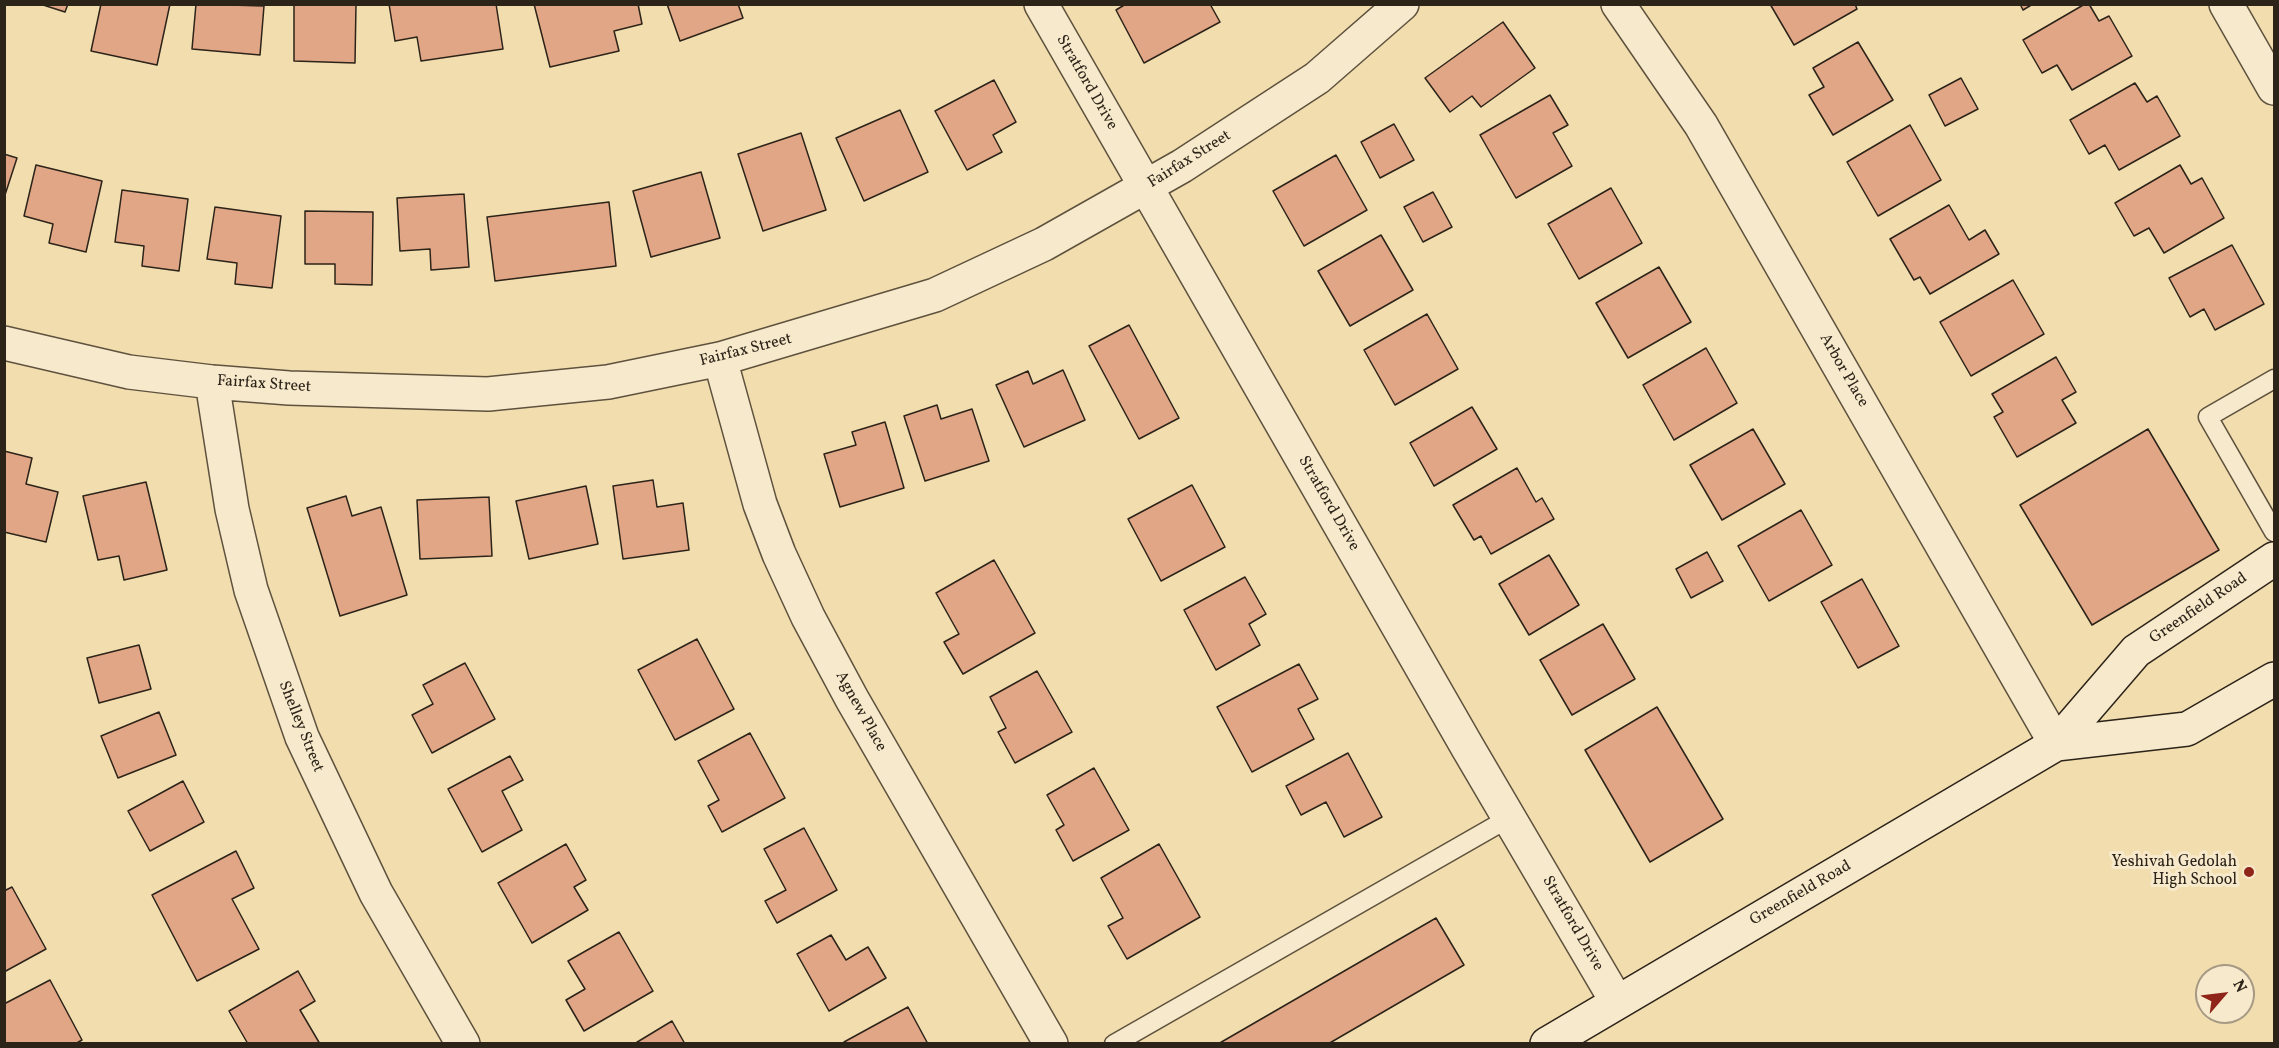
<!DOCTYPE html>
<html>
<head>
<meta charset="utf-8">
<style>
  body { margin:0 }
  #map { position:relative; width:2279px; height:1048px; overflow:hidden; background:#f2ddaf; font-family:Vollkorn,serif }
  canvas { display:block }
  .frame { position:absolute; inset:0; border:6px solid #2c2319; pointer-events:none }
  .north { position:absolute; left:2195px; top:964px; width:60px; height:60px; box-sizing:border-box; background:#f7e9cb; border:2px solid #a69a84; border-radius:50%; rotate:62deg; font-size:16px; font-weight:700; line-height:24px; text-align:center; color:#2c2319 }
  .north::after { content:''; display:block; margin:auto; width:21px; height:27px; background:#8f2418; clip-path:polygon(50% 0,100% 100%,50% 72%,0 100%) }
</style>
</head>
<body>
<div id="map">
<canvas width="2279" height="1048"></canvas>
<div class="frame"></div>
<div class="north">N</div>
</div>
<script>
const context = document.querySelector('canvas').getContext('2d');
context.lineJoin = 'round';
function fillPath(path, color) { context.fillStyle = color; context.fill(path, 'evenodd'); }
const poly = rows => new Path2D(rows.map(r => 'M' + r).join(''));
function trace(path, color, width, dash) { context.strokeStyle = color; context.lineWidth = width; context.lineCap = dash ? 'butt' : 'round'; context.setLineDash(dash || []); context.stroke(path); }
function write(font, color, halo, rows, align = 'center') {
  context.font = font + ' Vollkorn,serif'; context.lineWidth = 6; context.setLineDash([]); context.textBaseline = 'middle'; context.strokeStyle = halo; context.fillStyle = color; for (const [text, x, y, turn = 0] of rows) {
    context.save(); context.translate(x, y); context.rotate((+turn || 0) * Math.PI / 180); context.textAlign = isNaN(turn) ? turn : align; if (halo) context.strokeText(text, 0, 0); context.fillText(text, 0, 0); context.restore();
  }
}
const building = poly([
  [40,4,68,4,65,12,40,4],
  [101,4,170,4,157,65,91,51,101,4],
  [196,4,264,6,260,55,192,49,196,4],
  [294,4,356,4,355,63,294,61,294,4],
  [389,4,496,4,503,49,421,61,417,37,395,41,389,4],
  [534,4,638,4,642,24,614,31,619,51,550,67,534,4],
  [667,4,738,4,743,18,680,41,667,4],
  [1126,4,1210,4,1220,22,1144,63,1116,10,1126,4],
  [1770,4,1855,4,1857,9,1794,45,1770,4],
  [2020,4,2033,4,2023,10,2020,4],
  [2085,4,2089,4,2099,21,2109,16,2132,56,2072,90,2057,65,2042,73,2023,40,2085,4],
  [1503,22,1535,68,1481,107,1472,96,1450,112,1425,78,1503,22],
  [1858,42,1893,100,1833,135,1809,95,1824,87,1813,68,1858,42],
  [1961,78,1978,109,1945,126,1929,95,1961,78],
  [994,80,1016,122,993,135,1002,152,967,170,935,111,994,80],
  [2135,83,2147,102,2157,96,2180,136,2119,170,2105,145,2089,154,2070,120,2135,83],
  [1550,95,1568,125,1553,133,1572,166,1516,198,1480,135,1550,95],
  [900,110,928,172,864,201,836,138,900,110],
  [1394,124,1414,160,1380,178,1361,142,1394,124],
  [1910,125,1941,180,1878,216,1847,162,1910,125],
  [801,133,826,210,763,231,738,154,801,133],
  [4,154,17,158,4,198,4,154],
  [1336,155,1367,210,1304,246,1273,191,1336,155],
  [36,165,102,181,86,252,49,243,53,224,24,216,36,165],
  [2180,165,2191,184,2202,178,2224,218,2164,253,2149,228,2134,236,2115,203,2180,165],
  [701,172,720,238,651,257,633,191,701,172],
  [1611,188,1642,243,1579,279,1548,224,1611,188],
  [122,190,188,199,179,271,142,266,144,246,115,242,122,190],
  [1433,192,1452,227,1423,242,1404,207,1433,192],
  [464,194,469,267,431,270,430,249,400,251,397,198,464,194],
  [609,202,616,266,495,281,487,217,609,202],
  [1949,205,1969,240,1985,230,1999,254,1930,294,1920,277,1914,280,1890,239,1949,205],
  [215,207,281,216,272,288,235,284,237,263,207,259,215,207],
  [305,211,373,212,372,285,335,284,335,264,305,264,305,211],
  [1381,235,1413,290,1350,326,1318,271,1381,235],
  [2232,245,2264,304,2215,330,2204,309,2190,317,2169,278,2232,245],
  [1659,267,1691,322,1628,358,1596,303,1659,267],
  [2013,280,2044,334,1971,376,1940,322,2013,280],
  [1427,314,1458,369,1395,405,1364,350,1427,314],
  [1129,325,1179,418,1139,439,1089,346,1129,325],
  [1706,348,1737,403,1674,440,1643,385,1706,348],
  [2056,357,2076,392,2062,400,2076,423,2017,457,1994,417,2003,412,1992,394,2056,357],
  [1063,370,1085,420,1024,447,996,385,1028,371,1033,384,1063,370],
  [937,405,941,419,972,409,989,461,925,481,904,416,937,405],
  [1472,407,1497,449,1434,486,1410,443,1472,407],
  [885,422,904,488,840,507,824,454,856,445,852,432,885,422],
  [1753,429,1785,484,1722,520,1690,465,1753,429],
  [2148,429,2219,550,2092,625,2020,505,2148,429],
  [4,451,32,458,26,484,58,492,46,542,4,532,4,451],
  [1517,468,1536,502,1542,498,1554,519,1491,554,1481,536,1474,540,1453,505,1517,468],
  [653,480,657,507,683,503,689,550,623,559,613,486,653,480],
  [146,482,167,570,124,580,119,556,98,560,83,496,146,482],
  [1192,485,1225,547,1161,581,1128,519,1192,485],
  [586,486,598,544,529,559,516,501,586,486],
  [346,496,352,516,381,507,407,595,340,616,307,508,346,496],
  [489,497,492,556,420,559,417,500,489,497],
  [1801,510,1832,565,1769,601,1738,546,1801,510],
  [1707,552,1723,581,1691,598,1676,569,1707,552],
  [1549,555,1579,605,1529,635,1499,584,1549,555],
  [994,560,1035,633,963,674,944,642,959,634,936,593,994,560],
  [1245,577,1266,614,1249,624,1260,645,1216,670,1184,610,1245,577],
  [1862,579,1899,646,1858,668,1821,602,1862,579],
  [1603,624,1635,679,1572,715,1540,660,1603,624],
  [697,639,734,709,675,740,638,670,697,639],
  [139,645,151,689,99,703,87,658,139,645],
  [465,663,495,719,432,753,412,715,433,704,423,685,465,663],
  [1299,664,1318,699,1298,709,1314,739,1252,772,1217,707,1299,664],
  [1037,671,1072,732,1015,763,998,732,1006,728,990,697,1037,671],
  [1657,707,1723,819,1650,862,1585,750,1657,707],
  [159,712,176,755,118,778,101,736,159,712],
  [750,733,785,798,722,832,708,806,719,800,698,761,750,733],
  [1348,753,1382,817,1344,837,1326,802,1301,815,1286,786,1348,753],
  [510,756,523,780,502,791,522,830,482,852,448,789,510,756],
  [1094,768,1129,830,1073,861,1056,830,1064,825,1047,795,1094,768],
  [183,781,204,822,150,851,128,811,183,781],
  [804,828,837,890,777,923,765,901,786,890,764,849,804,828],
  [566,844,586,880,574,887,588,910,532,943,498,883,566,844],
  [1159,844,1200,917,1127,959,1108,926,1123,918,1101,878,1159,844],
  [236,851,254,888,232,899,259,949,197,981,152,895,236,851],
  [12,887,46,949,4,972,4,891,12,887],
  [1436,918,1464,965,1328,1044,1218,1044,1436,918],
  [619,932,653,991,584,1031,566,1000,585,989,568,961,619,932],
  [831,935,846,960,868,947,886,978,829,1011,797,954,831,935],
  [298,971,315,1001,300,1010,320,1044,248,1044,229,1011,298,971],
  [50,980,82,1040,75,1044,4,1044,4,1004,50,980],
  [908,1007,928,1044,845,1044,844,1042,908,1007],
  [672,1021,685,1044,634,1044,672,1021]
]);
fillPath(building, '#e1a685');
trace(building, '#2c2319', 1.5);
const lane = poly([
  [2274,379,2208,417,2274,532],
  [1114,1044,1509,818]
]);
const street = poly([
  [1041,4,1468,748,1617,1002],
  [1618,4,1701,125,2056,744],
  [2226,4,2274,88],
  [4,343,129,372,212,382,289,388,488,394,608,382,720,359,935,295,1044,244,1182,166,1317,78,1402,4],
  [720,359,760,504,779,554,808,617,852,699,1051,1044],
  [212,382,232,509,251,590,302,737,376,893,463,1044]
]);
const secondary = poly([
  [2056,744,2187,729,2274,679],
  [1547,1044,2056,744,2136,651,2274,559]
]);
trace(lane, '#5e523e', 21);
trace(street, '#5e523e', 36);
trace(secondary, '#2c2319', 36);
trace(lane, '#f7e9cb', 18);
trace(street, '#f7e9cb', 33);
trace(secondary, '#f7e9cb', 33);
for (const [x, y, r, color] of [
  [2249,872,6,"#8f2418"]
]) { const dot = new Path2D(); dot.arc(x, y, r, 0, 2 * Math.PI); context.fillStyle = color; context.fill(dot); trace(dot, '#f7e9cb', 2); }
write('16px', '#2c2319', '#f7e9cb', [
  ["Stratford Drive",1086,83,60],
  ["Fairfax Street",1190,160,-32],
  ["Fairfax Street",746,351,-14],
  ["Arbor Place",1843,371,60],
  ["Fairfax Street",264,385,4],
  ["Stratford Drive",1328,504,60],
  ["Greenfield Road",2199,609,-34],
  ["Agnew Place",860,712,61],
  ["Shelley Street",300,727,68],
  ["Greenfield Road",1801,894,-30],
  ["Stratford Drive",1572,924,60]
]);
write('16px', '#2c2319', '#f7e9cb', [
  ["Yeshivah Gedolah",2237,863],
  ["High School",2237,881]
], 'right');
</script>
</body>
</html>
